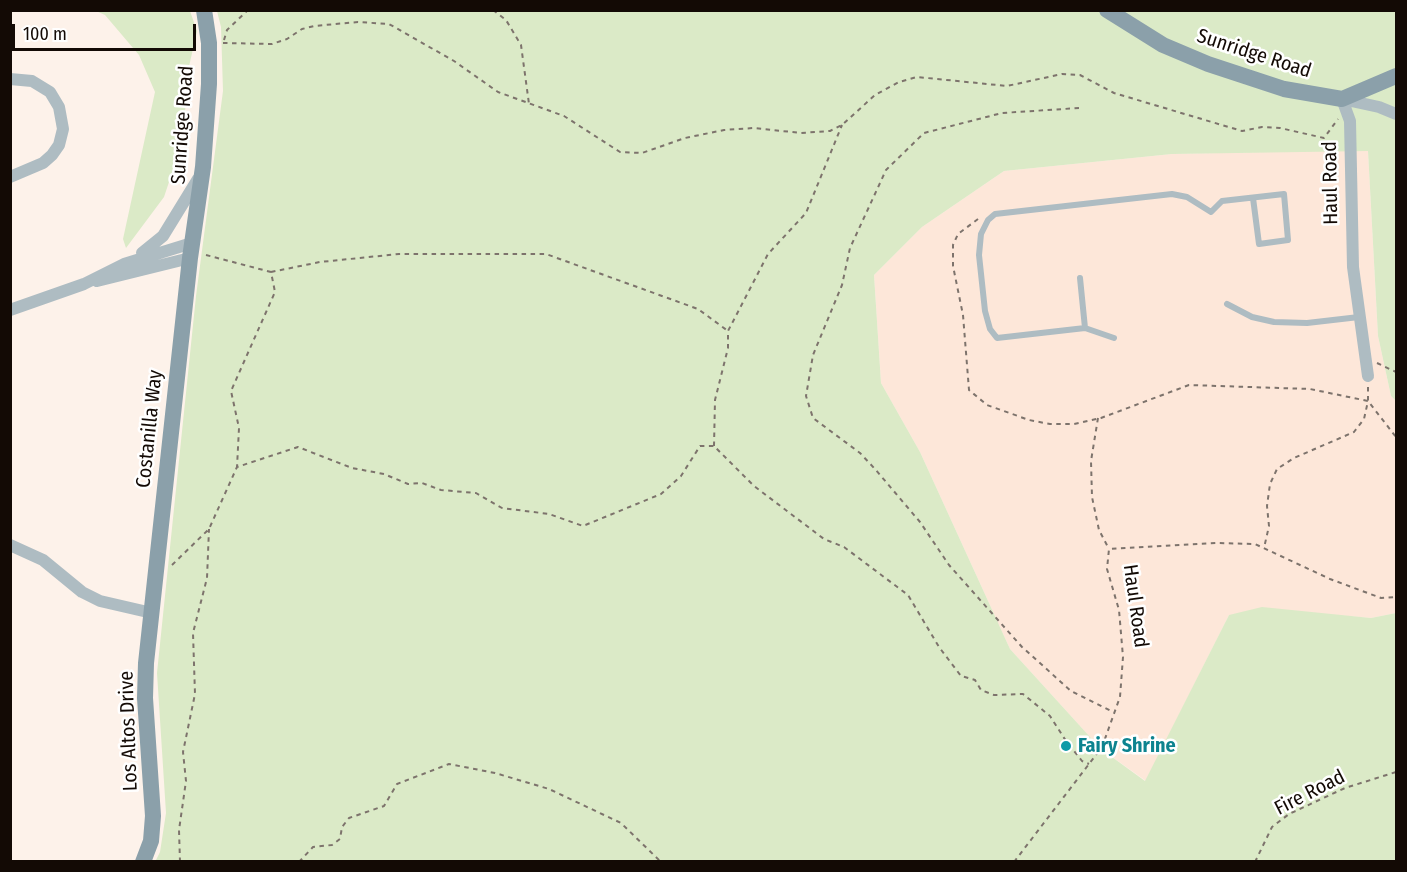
<!DOCTYPE html>
<html>
<head>
<meta charset="utf-8">
<style>
  body { margin:0 }
  #map { position:relative; width:1407px; height:872px; overflow:hidden; background:#fdf2ea; font-family:"Fira Sans Condensed",sans-serif }
  canvas { display:block }
  .frame { position:absolute; inset:0; border:12px solid #130a05; pointer-events:none }
  .scale { position:absolute; left:12px; top:24px; width:184px; height:27px; box-sizing:border-box; border:3px solid #130a05; border-top:0; padding-left:8px; font-size:18px; line-height:21px; white-space:nowrap; color:#130a05; -webkit-text-stroke:4px #fff; paint-order:stroke }
</style>
</head>
<body>
<div id="map">
<canvas width="1407" height="872"></canvas>
<div class="frame"></div>
<div class="scale">100 m</div>
</div>
<script>
const context = document.querySelector('canvas').getContext('2d');
context.lineJoin = 'round';
function fillPath(path, color) { context.fillStyle = color; context.fill(path, 'evenodd'); }
const poly = rows => new Path2D(rows.map(r => 'M' + r).join(''));
function trace(path, color, width, dash) { context.strokeStyle = color; context.lineWidth = width; context.lineCap = dash ? 'butt' : 'round'; context.setLineDash(dash || []); context.stroke(path); }
function write(font, color, halo, rows, align = 'center') {
  context.font = font + ' "Fira Sans Condensed",sans-serif'; context.lineWidth = 5; context.setLineDash([]); context.textBaseline = 'middle'; context.strokeStyle = halo; context.fillStyle = color; for (const [text, x, y, turn = 0] of rows) {
    context.save(); context.translate(x, y); context.rotate((+turn || 0) * Math.PI / 180); context.textAlign = isNaN(turn) ? turn : align; if (halo) context.strokeText(text, 0, 0); context.fillText(text, 0, 0); context.restore();
  }
}
fillPath(poly([
  [1351,150,1368,151,1378,336,1391,396,1396,401,1396,613,1371,618,1335,615,1229,615,1146,781,1101,749,1010,649,920,452,881,383,874,275,922,227,1004,171,1172,154]
]), '#fde7d9');
fillPath(poly([
  [96,11,190,11,197,31,188,71,183,140,164,197,126,248,123,239,155,92,139,55,105,15],
  [217,11,1396,11,1396,401,1391,396,1378,336,1368,151,1172,154,1004,171,922,227,874,275,881,383,920,452,1010,649,1101,749,1145,781,1229,615,1262,607,1371,618,1396,613,1396,861,155,862,160,852,166,813,157,673,196,296,223,91,221,27]
]), '#dbeac7');
trace(poly([
  [493,10,506,20,521,45,529,104],
  [224,40,227,30,248,10],
  [223,43,272,44,287,39,302,29,314,26,358,22,389,24,454,61,498,92,564,116,620,152,642,153,685,138,724,130,754,128,801,133,830,131,842,125,875,95,899,82,917,77,1007,86,1062,74,1080,75,1114,93,1242,131,1262,127,1280,128,1324,138,1338,119],
  [1079,108,1002,113,924,133,886,170,850,248,842,285,813,355,806,396,813,418,860,453,875,469,920,522,949,565,1022,647,1071,691,1115,713],
  [978,219,958,234,953,245,953,266,963,315,969,390,987,405,1029,420,1050,424,1074,424,1101,418,1189,385,1310,389,1368,401,1364,419,1354,432,1294,458,1277,469,1270,484,1267,506,1269,526,1264,548],
  [206,255,271,272,275,292,231,391,239,428,237,467,298,447,352,468,384,474,408,484,422,483,441,490,476,493,502,508,549,514,583,526,661,494,681,476,700,446,714,446,754,486,824,539,844,547,908,595,939,647,961,676,975,680,981,690,994,695,1023,694,1050,716,1066,741,1082,761,1089,764],
  [271,272,320,262,399,254,546,254,698,309,728,331],
  [1377,363,1396,372],
  [1368,387,1368,401,1396,437],
  [1098,418,1091,461,1092,497,1099,530,1109,549],
  [714,446,715,400,728,348,728,331,768,254,806,213,842,125],
  [172,565,209,529,237,467],
  [180,862,179,830,186,781,183,752,195,694,193,633,207,578,209,529],
  [299,862,313,847,332,845,340,839,342,827,349,818,384,806,397,784,449,764,495,773,549,789,621,823,661,862],
  [1014,862,1102,747,1120,697,1123,657,1119,610,1107,569,1109,549,1217,543,1255,544,1330,579,1381,598,1396,597],
  [1255,862,1272,827,1289,814,1345,788,1396,772]
]), '#7d736c', 2, [4.5, 4.5]);
trace(poly([
  [1080,278,1085,328],
  [1227,304,1252,317,1274,322,1307,323,1359,317],
  [1114,338,1085,328,997,338,990,329,985,311,979,255,981,234,988,220,995,214,1172,194,1187,197,1211,212,1222,201,1284,194,1288,240,1259,244,1253,198]
]), '#aebcc2', 6);
trace(poly([
  [10,79,32,81,50,92,59,107,63,129,59,145,52,155,43,163,10,177],
  [1342,99,1350,121,1353,267,1368,376],
  [1342,99,1379,107,1396,114],
  [142,253,163,236,198,179],
  [97,281,190,258],
  [10,310,84,284,124,264,192,243],
  [10,545,43,560,82,592,100,601,152,613]
]), '#aebcc2', 12);
trace(poly([
  [1107,10,1163,45,1208,64,1284,89,1342,99,1396,76],
  [143,862,151,841,153,816,145,698,146,663,190,258,203,167,209,84,209,43,204,10]
]), '#8ba0aa', 16);
for (const [x, y, r, color] of [
  [1066,746,6,"#0f9aa8"]
]) { const dot = new Path2D(); dot.arc(x, y, r, 0, 2 * Math.PI); context.fillStyle = color; context.fill(dot); trace(dot, '#fff', 2); }
write('20px', '#130a05', '#fff', [
  ["Sunridge Road",1254,54,18],
  ["Sunridge Road",183,125,-86],
  ["Haul Road",1331,183,-91],
  ["Costanilla Way",150,429,-84],
  ["Haul Road",1135,606,82],
  ["Los Altos Drive",129,731,-92],
  ["Fire Road",1310,793,-27]
]);
write('bold 20px', '#0d838f', '#fff', [
  ["Fairy Shrine",1078,746]
], 'left');
</script>
</body>
</html>
